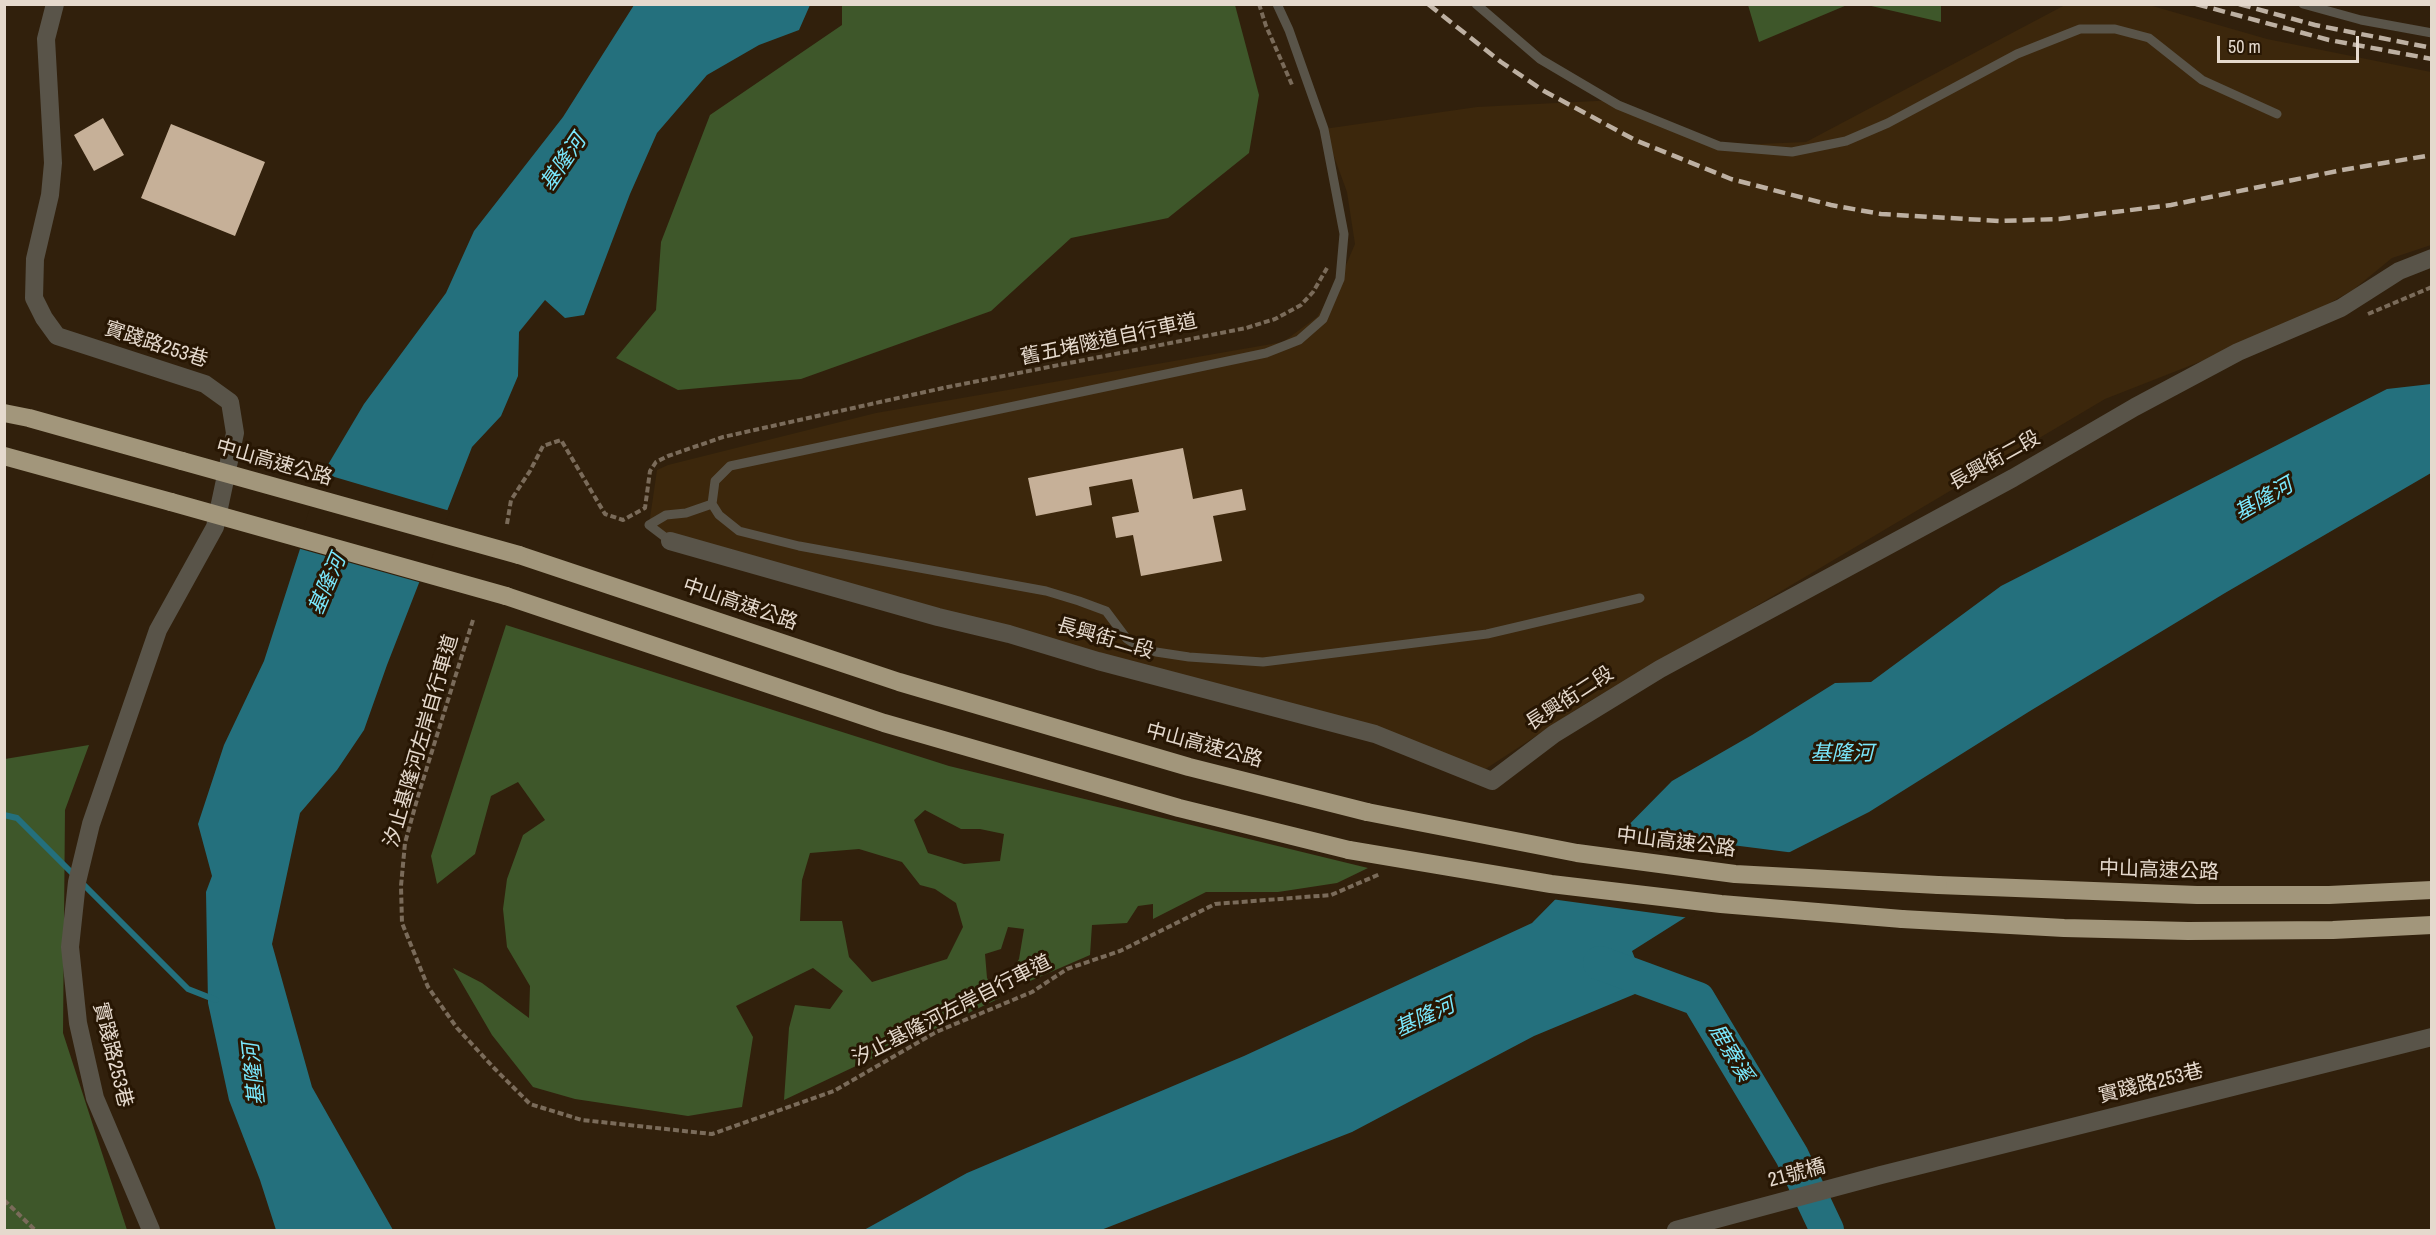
<!DOCTYPE html>
<html>
<head>
<meta charset="utf-8">
<style>
  body { margin:0 }
  #map { position:relative; width:2436px; height:1235px; overflow:hidden; background:#31200c; font-family:"Archivo Narrow",sans-serif }
  canvas { display:block }
  .frame { position:absolute; inset:0; border:6px solid #e5d9cd; pointer-events:none }
  .scale { position:absolute; left:2217px; top:36px; width:142px; height:27px; box-sizing:border-box; border:3px solid #e5d9cd; border-top:0; padding-left:8px; font-size:18px; line-height:21px; white-space:nowrap; color:#e5d9cd; -webkit-text-stroke:4px #271603; paint-order:stroke }
</style>
</head>
<body>
<div id="map">
<canvas width="2436" height="1235"></canvas>
<div class="frame"></div>
<div class="scale">50 m</div>
</div>
<script>
const context = document.querySelector('canvas').getContext('2d');
context.lineJoin = 'round';
function fillPath(path, color) { context.fillStyle = color; context.fill(path, 'evenodd'); }
const poly = rows => new Path2D(rows.map(r => 'M' + r).join(''));
function trace(path, color, width, dash) { context.strokeStyle = color; context.lineWidth = width; context.lineCap = dash ? 'butt' : 'round'; context.setLineDash(dash || []); context.stroke(path); }
function write(font, color, halo, rows, align = 'center') {
  context.font = font + ' "Archivo Narrow","Noto Sans TC",sans-serif'; context.lineWidth = 6; context.setLineDash([]); context.textBaseline = 'middle'; context.strokeStyle = halo; context.fillStyle = color; for (const [text, x, y, turn = 0] of rows) {
    context.save(); context.translate(x, y); context.rotate((+turn || 0) * Math.PI / 180); context.textAlign = isNaN(turn) ? turn : align; if (halo) context.strokeText(text, 0, 0); context.fillText(text, 0, 0); context.restore();
  }
}
fillPath(poly([
  [2065,5,2149,5,2267,39,2431,72,2431,245,2392,258,2353,290,2281,330,2105,399,1719,628,1588,702,1484,770,668,549,649,525,657,470,668,465,876,413,1283,342,1317,317,1340,279,1355,244,1347,192,1324,129,1477,107,1616,100,1712,146,1806,142]
]), '#3c270c');
fillPath(poly([
  [842,5,1235,5,1259,95,1249,153,1168,218,1071,238,991,311,801,379,678,390,616,358,656,310,661,242,710,115,842,25],
  [1748,5,1748,4,1847,5,1759,42],
  [1867,5,1941,5,1941,22],
  [506,625,949,766,1368,868,1337,883,1278,892,1206,892,1153,919,1153,904,1138,906,1127,923,1092,925,1090,955,1030,981,1012,971,1019,959,1024,929,1008,927,1001,949,985,954,987,978,1000,998,784,1100,789,1028,795,1005,830,1009,843,991,813,968,736,1006,753,1037,742,1107,688,1116,575,1099,533,1087,492,1035,453,968,482,983,529,1018,530,986,507,947,503,909,507,879,523,835,545,820,518,782,491,796,475,854,437,884,431,856],
  [925,810,961,829,980,829,1004,834,1000,861,964,864,928,853,914,820],
  [859,849,902,862,920,885,935,889,956,903,963,927,947,959,872,982,849,957,842,921,800,921,802,880,810,853],
  [89,745,65,810,63,1033,127,1230,5,1230,5,759]
]), '#3e572a');
fillPath(poly([
  [634,5,810,5,799,30,759,45,707,75,657,133,630,194,584,315,565,318,545,300,519,332,518,376,501,416,472,447,387,665,364,730,337,770,300,813,272,944,312,1087,393,1230,276,1230,260,1180,229,1100,208,1003,206,892,212,876,198,824,224,745,264,661,326,468,364,404,446,293,474,231,563,117],
  [2431,384,2431,473,2225,593,2030,711,1869,812,1784,855,1632,951,1647,989,1534,1036,1352,1132,1101,1230,864,1230,967,1173,1244,1056,1532,923,1672,781,1752,735,1835,683,1871,682,2001,586,2387,389]
]), '#24707d');
fillPath(poly([
  [321,473,450,511,422,583,297,548],
  [1619,830,1629,832,1795,853,1690,918,1551,899]
]), '#31200c');
trace(poly([
  [4,815,17,818,188,989,216,1000]
]), '#24707d', 6);
trace(poly([
  [1600,963,1698,999,1792,1156,1827,1230]
]), '#24707d', 34);
fillPath(poly([
  [103,118,124,155,94,171,74,135],
  [171,124,265,162,235,236,141,198],
  [1183,448,1193,499,1242,489,1246,510,1213,516,1222,561,1141,576,1133,535,1116,538,1112,517,1139,512,1132,479,1089,487,1092,505,1036,516,1028,478]
]), '#c6b098');
trace(poly([
  [1259,4,1266,26,1293,87],
  [2368,314,2432,287],
  [507,524,511,500,530,471,543,446,561,440,605,514,623,520,645,508,650,471,656,462,668,456,723,437,943,388,1246,328,1275,319,1301,305,1313,292,1327,268],
  [473,620,418,796,405,843,401,886,402,923,428,987,457,1028,494,1068,530,1104,582,1120,712,1134,834,1091,936,1032,1032,992,1067,969,1120,951,1215,904,1331,895,1380,874],
  [4,1200,35,1230]
]), '#7a6b5a', 4, [6, 3]);
trace(poly([
  [1277,4,1289,30,1324,129,1344,234,1340,279,1323,319,1299,340,1266,353,730,466,715,481,712,504,719,515,739,531,799,546,1046,591,1079,601,1106,611,1127,639,1138,646,1156,652,1189,657,1263,662,1487,634,1640,598],
  [1476,4,1540,59,1618,105,1719,146,1792,152,1846,141,1888,123,2017,54,2080,29,2115,29,2149,38,2202,80,2277,114],
  [2303,4,2361,20,2432,33],
  [670,541,649,525,666,515,686,513,712,504]
]), '#595449', 9);
trace(poly([
  [55,4,46,39,53,163,50,195,35,259,34,298,44,318,57,336,205,384,230,402,235,433,215,527,158,630,91,824,77,882,70,947,78,1023,95,1098,151,1230],
  [670,541,938,617,1009,634,1098,661,1375,734,1492,781,1554,734,1660,669,2013,478,2135,407,2238,352,2341,308,2399,271,2432,258],
  [1676,1230,1881,1175,2432,1037]
]), '#595449', 18);
trace(poly([
  [4,413,29,418,182,461],
  [4,456,171,502],
  [519,555,899,682,1189,767,1367,812],
  [506,596,884,723,1179,808,1349,850],
  [1938,885,2197,895,2329,895,2432,890],
  [1902,919,2064,928,2188,931,2333,930,2432,925]
]), '#a2967b', 18);
trace(poly([
  [1428,4,1501,62,1544,91,1635,140,1731,179,1831,205,1881,214,2000,221,2059,219,2171,205,2342,170,2432,155],
  [2196,4,2329,40,2432,59],
  [2239,4,2315,25,2432,48]
]), '#bdb0a2', 4.5, [12, 6]);
trace(poly([
  [182,461,519,555],
  [171,502,506,596],
  [1367,812,1577,853,1735,874,1938,885],
  [1349,850,1551,884,1721,904,1902,919]
]), '#a2967b', 18);
write('20px', '#e5d9cd', '#271603', [
  ["舊五堵隧道自行車道",1109,340,-12],
  ["實踐路253巷",156,345,18],
  ["長興街二段",1995,461,-29],
  ["中山高速公路",274,463,16],
  ["中山高速公路",740,605,19],
  ["長興街二段",1105,639,16],
  ["長興街二段",1570,699,-33],
  ["汐止基隆河左岸自行車道",422,741,-74],
  ["中山高速公路",1204,746,15],
  ["中山高速公路",1676,843,7],
  ["中山高速公路",2159,871,2],
  ["汐止基隆河左岸自行車道",952,1011,-27],
  ["實踐路253巷",112,1055,76],
  ["實踐路253巷",2151,1084,-14],
  ["21號橋",1797,1174,-15]
]);
write('italic 21px', '#7ae8fd', '#271603', [
  ["基隆河",564,163,-56],
  ["基隆河",2264,500,-30],
  ["基隆河",328,585,-67],
  ["基隆河",1842,754],
  ["基隆河",1425,1018,-25],
  ["鹿寮溪",1730,1053,59],
  ["基隆河",255,1074,-96]
]);
</script>
</body>
</html>
